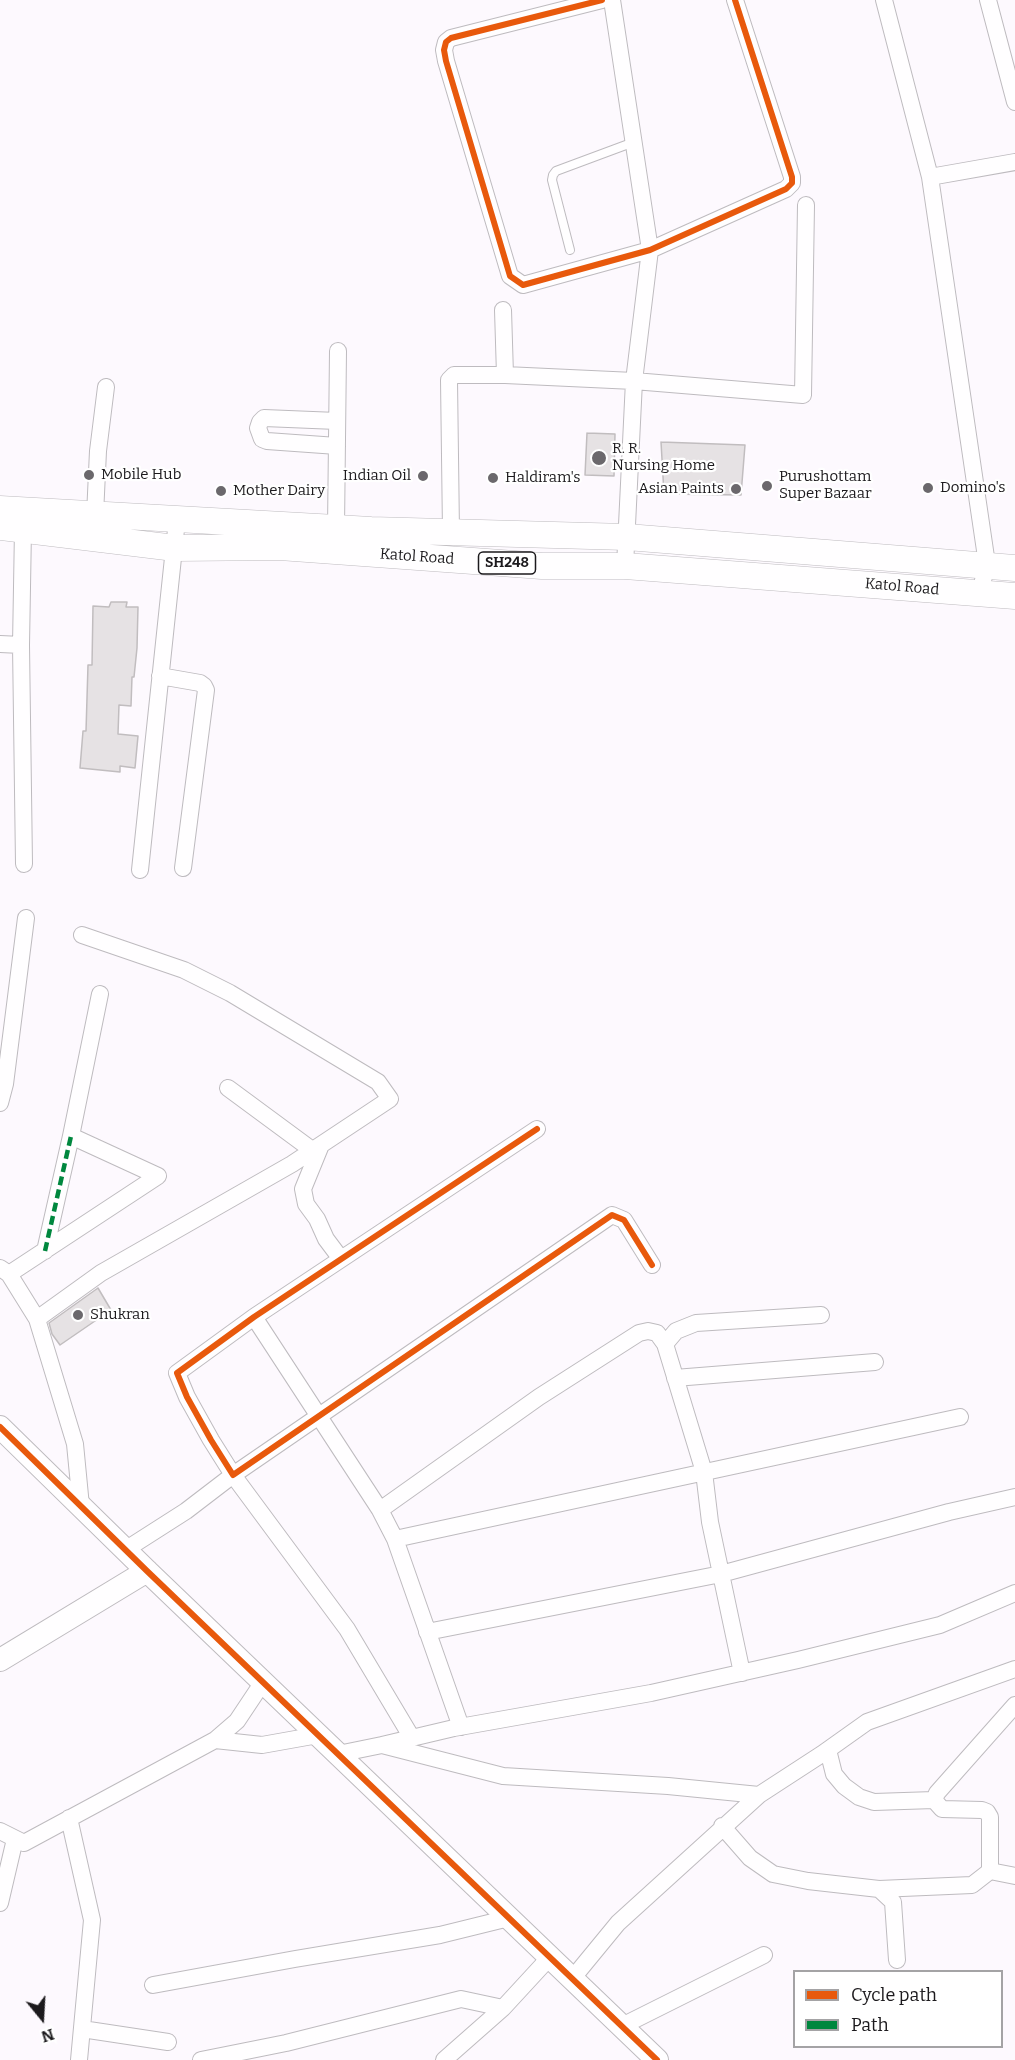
<!DOCTYPE html>
<html>
<head>
<meta charset="utf-8">
<style>
  body { margin:0 }
  #map { position:relative; width:1015px; height:2060px; overflow:hidden; background:#fdf9fe; font-family:Bitter,serif }
  canvas { display:block }
  .legend { position:absolute; left:793px; top:1970px; width:210px; height:78px; box-sizing:border-box; background:#fff; border:2px solid #a4a3a5; margin:0; padding:8px 10px; list-style:none; font-size:18px; color:#1c1a1d }
  .legend li { display:flex; align-items:center; gap:12px; height:30px }
  .legend b { width:30px; border:2px solid #a4a3a5 }
  .north { position:absolute; left:12px; top:1988px; width:60px; height:60px; -webkit-text-stroke:4px #fff; paint-order:stroke; rotate:162deg; font-size:16px; font-weight:700; line-height:24px; text-align:center; color:#1c1a1d }
  .north::after { content:''; display:block; margin:auto; width:21px; height:27px; background:#1c1a1d; clip-path:polygon(50% 0,100% 100%,50% 72%,0 100%) }
</style>
</head>
<body>
<div id="map">
<canvas width="1015" height="2060"></canvas>
<ul class="legend">
<li><b style="height:8px;background:#e8590c"></b>Cycle path</li>
<li><b style="height:8px;background:#00873e"></b>Path</li>
</ul>
<div class="north">N</div>
</div>
<script>
const context = document.querySelector('canvas').getContext('2d');
context.lineJoin = 'round';
function fillPath(path, color) { context.fillStyle = color; context.fill(path, 'evenodd'); }
const poly = rows => new Path2D(rows.map(r => 'M' + r).join(''));
function trace(path, color, width, dash) { context.strokeStyle = color; context.lineWidth = width; context.lineCap = dash ? 'butt' : 'round'; context.setLineDash(dash || []); context.stroke(path); }
function write(font, color, halo, rows, align = 'center') {
  context.font = font + ' Bitter,serif'; context.lineWidth = 4.5; context.setLineDash([]); context.textBaseline = 'middle'; context.strokeStyle = halo; context.fillStyle = color; for (const [text, x, y, turn = 0] of rows) {
    context.save(); context.translate(x, y); context.rotate((+turn || 0) * Math.PI / 180); context.textAlign = isNaN(turn) ? turn : align; if (halo) context.strokeText(text, 0, 0); context.fillText(text, 0, 0); context.restore();
  }
}
const building = poly([
  [587,433,615,434,614,476,585,475,587,433],
  [661,442,745,445,741,495,664,494,661,442],
  [111,602,127,602,126,607,138,607,137,648,134,677,132,677,131,706,119,705,118,734,138,736,135,768,120,766,120,772,80,768,83,731,86,731,88,665,92,665,93,606,109,607,111,602],
  [98,1288,111,1310,60,1345,52,1334,49,1323,98,1288]
]);
fillPath(building, '#e6e2e4');
trace(building, '#c1bdbf', 1.5);
const lane = poly([
  [570,250,552,180,553,175,556,171,634,142]
]);
const street = poly([
  [602,0,451,38,446,42,444,50,446,61,510,276,523,285,650,250,786,189,792,183,792,177,735,0],
  [612,0,650,250,634,381,625,566],
  [884,0,930,177,987,564,980,593],
  [988,0,1015,102],
  [930,177,1015,162],
  [503,310,505,375],
  [337,446,267,441,262,439,258,428,260,422,264,418,337,421],
  [95,515,98,451,106,387],
  [336,528,338,351],
  [23,529,21,645,24,864],
  [451,532,449,380,454,375,505,375,634,381,803,395,806,205],
  [0,644,21,645],
  [160,676,200,683,204,686,206,690,183,868],
  [140,870,177,520],
  [228,1088,312,1150],
  [0,1103,5,1084,26,918],
  [537,1129,254,1317,177,1373,187,1397,211,1440,233,1475,612,1215,624,1220,652,1265],
  [321,1145,303,1189,306,1204,317,1219,326,1239,341,1259],
  [45,1251,71,1136,100,994],
  [0,1268,9,1274,37,1319,75,1444,81,1506],
  [9,1274,158,1176,71,1136],
  [254,1317,380,1510],
  [37,1319,101,1273,292,1164,390,1099,378,1082,230,993,184,970,82,935],
  [665,1344,676,1331,696,1323,821,1315],
  [675,1378,875,1362],
  [395,1539,960,1417],
  [125,1550,186,1511,233,1475,347,1629,412,1738],
  [427,1632,721,1574,949,1512,1015,1497],
  [1015,1705,937,1793,934,1800,942,1809,982,1810,987,1812,990,1817,990,1871,1015,1876],
  [461,1727,395,1539,380,1510,539,1397,639,1333,648,1331,657,1333,665,1344,704,1472,710,1522,742,1673],
  [215,1740,237,1721,263,1682],
  [382,1745,454,1728,651,1693,798,1660,940,1625,1015,1593],
  [828,1750,834,1774,844,1786,859,1797,874,1802,934,1800],
  [338,1754,382,1745,503,1776,668,1786,759,1795],
  [69,1818,92,1920,79,2060],
  [722,1826,750,1858,773,1874,808,1881,879,1889,893,1902,897,1960],
  [0,1831,24,1843,215,1740,262,1745,318,1735],
  [879,1889,972,1885,990,1871],
  [0,1903,15,1839],
  [572,1979,618,1923,759,1795,822,1754,867,1722,1015,1669],
  [153,1985,295,1959,440,1935,509,1918],
  [622,2026,764,1955],
  [82,2029,168,2042],
  [201,2060,286,2043,461,1999,503,2008],
  [444,2060,503,2008,550,1957]
]);
const secondary = poly([
  [0,1427,147,1571,657,2060],
  [0,1660,147,1571]
]);
const primary = poly([
  [0,509,371,530,627,537,1015,568],
  [0,527,175,548,280,547,542,566,625,566,1015,596]
]);
trace(lane, '#bebbbf', 10);
trace(street, '#bebbbf', 18);
trace(secondary, '#bebbbf', 24);
trace(primary, '#bebbbf', 27);
trace(lane, '#fffeff', 8);
trace(street, '#fffeff', 16);
trace(secondary, '#fffeff', 22);
trace(primary, '#fffeff', 26);
trace(poly([
  [45,1251,71,1136]
]), '#00873e', 4.5, [9, 4.5]);
trace(poly([
  [602,0,451,38,446,42,444,50,446,61,510,276,523,285,650,250,786,189,792,183,792,177,735,0],
  [537,1129,254,1317,177,1373,187,1397,211,1440,233,1475,612,1215,624,1220,652,1265],
  [0,1427,147,1571,657,2060]
]), '#e8590c', 6);
for (const [x, y, r, color] of [
  [599,458,8,"#6b686c"],
  [89,475,6,"#6b686c"],
  [423,476,6,"#6b686c"],
  [493,478,6,"#6b686c"],
  [767,486,6,"#6b686c"],
  [928,488,6,"#6b686c"],
  [736,489,6,"#6b686c"],
  [221,491,6,"#6b686c"],
  [78,1315,6,"#6b686c"]
]) { const dot = new Path2D(); dot.arc(x, y, r, 0, 2 * Math.PI); context.fillStyle = color; context.fill(dot); trace(dot, '#fff', 2); }
for (const [x, y, w] of [
  [507,563,57]
]) { const box = new Path2D(); box.roundRect(x - w / 2, y - 11, w, 22, 4.5); context.fillStyle = '#fff'; context.fill(box); trace(box, '#1c1a1d', 1.5); }
write('bold 14px', '#1c1a1d', null, [
  ["SH248",507,563]
]);
write('15px', '#1c1a1d', '#fff', [
  ["R. R.",612,449],
  ["Nursing Home",612,466],
  ["Mobile Hub",101,475],
  ["Indian Oil",411,476,"right"],
  ["Purushottam",779,477],
  ["Super Bazaar",779,494],
  ["Haldiram's",505,478],
  ["Domino's",940,488],
  ["Asian Paints",724,489,"right"],
  ["Mother Dairy",233,491],
  ["Shukran",90,1315]
], 'left');
write('15px', '#1c1a1d', '#fff', [
  ["Katol Road",417,557,4],
  ["Katol Road",902,587,5]
]);
</script>
</body>
</html>
